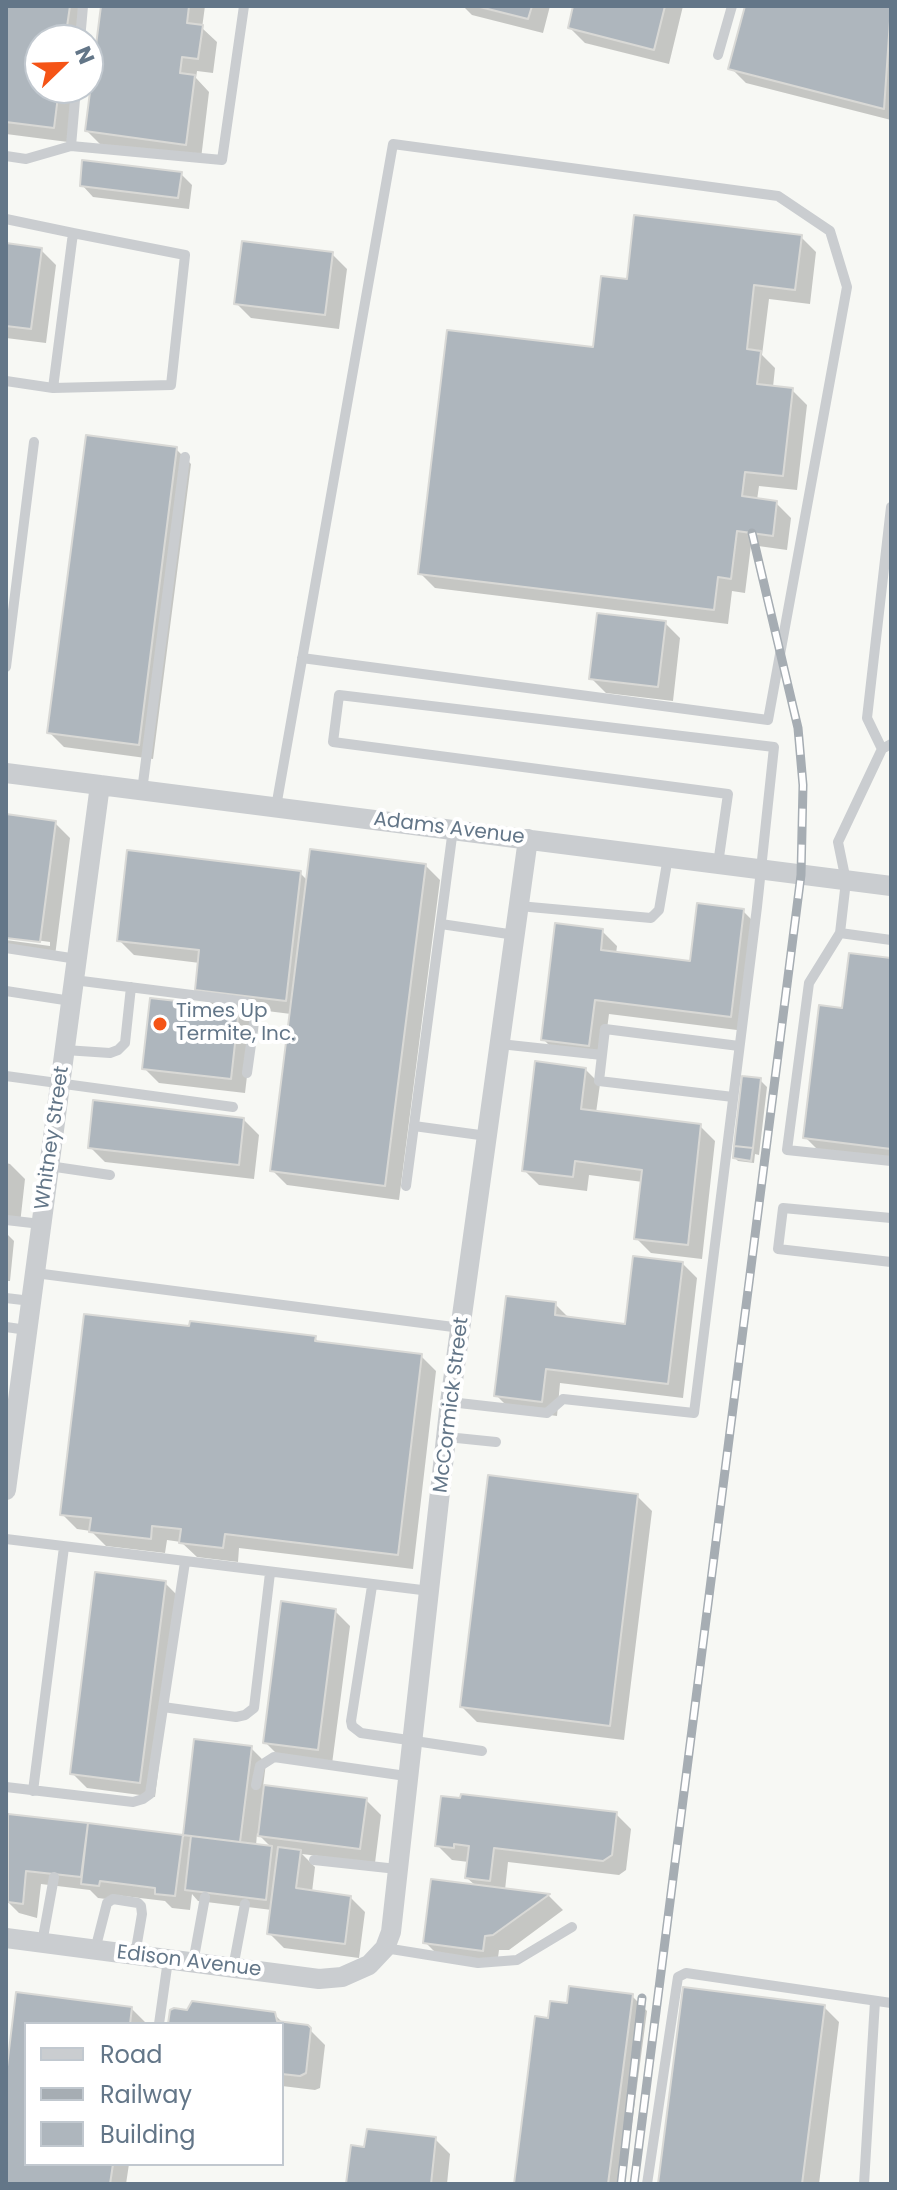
<!DOCTYPE html>
<html>
<head>
<meta charset="utf-8">
<style>
  body { margin:0 }
  #map { position:relative; width:897px; height:2190px; overflow:hidden; background:#f7f8f4; font-family:Poppins,sans-serif }
  canvas { display:block }
  .frame { position:absolute; inset:0; border:8px solid #637688; pointer-events:none }
  .legend { position:absolute; left:24px; top:2022px; width:260px; height:144px; box-sizing:border-box; background:#fff; border:2px solid #c1c8cf; margin:0; padding:10px 14px; list-style:none; font-size:24px; color:#637688 }
  .legend li { display:flex; align-items:center; gap:16px; height:40px }
  .legend b { width:40px; border:2px solid #c1c8cf }
  .north { position:absolute; left:24px; top:24px; width:80px; height:80px; box-sizing:border-box; background:#fff; border:2px solid #c1c8cf; border-radius:50%; rotate:67deg; font-size:22px; font-weight:700; line-height:32px; text-align:center; color:#637688 }
  .north::after { content:''; display:block; margin:auto; width:28px; height:36px; background:#f55416; clip-path:polygon(50% 0,100% 100%,50% 72%,0 100%) }
</style>
</head>
<body>
<div id="map">
<canvas width="897" height="2190"></canvas>
<div class="frame"></div>
<ul class="legend">
<li><b style="height:10px;background:#cacdd0"></b>Road</li>
<li><b style="height:10px;background:#a6adb3"></b>Railway</li>
<li><b style="height:22px;background:#aeb6bd"></b>Building</li>
</ul>
<div class="north">N</div>
</div>
<script>
const context = document.querySelector('canvas').getContext('2d');
context.lineJoin = 'round';
function fillPath(path, color) { context.fillStyle = color; context.fill(path, 'evenodd'); }
const poly = rows => new Path2D(rows.map(r => 'M' + r).join(''));
function trace(path, color, width, dash) { context.strokeStyle = color; context.lineWidth = width; context.lineCap = dash ? 'butt' : 'round'; context.setLineDash(dash || []); context.stroke(path); }
function write(font, color, halo, rows, align = 'center') {
  context.font = font + ' Poppins,sans-serif'; context.lineWidth = 8; context.setLineDash([]); context.textBaseline = 'middle'; context.strokeStyle = halo; context.fillStyle = color; for (const [text, x, y, turn = 0] of rows) {
    context.save(); context.translate(x, y); context.rotate((+turn || 0) * Math.PI / 180); context.textAlign = isNaN(turn) ? turn : align; if (halo) context.strokeText(text, 0, 0); context.fillText(text, 0, 0); context.restore();
  }
}
fillPath(poly([
  [6,6,77,6,85,13,81,40,40,40,40,88,75,88,68,142,6,134],
  [103,6,205,6,202,28,217,42,213,73,197,71,196,78,209,92,201,159,102,146,87,131],
  [463,6,550,6,543,33,472,15],
  [575,6,683,6,669,64,585,43,570,28],
  [747,6,891,6,891,120,746,83,731,68],
  [181,174,192,185,189,209,93,197,82,185],
  [801,237,816,252,810,304,769,299,762,355,775,368,773,387,792,390,807,405,797,490,759,486,757,500,776,503,791,518,787,550,751,545,745,593,732,591,728,624,435,588,420,573,594,350,628,281],
  [6,245,41,250,56,265,46,343,6,338],
  [332,254,347,269,339,329,251,318,236,303],
  [176,449,191,464,153,759,64,747,49,732],
  [665,623,680,638,673,701,606,693,591,678],
  [6,816,55,823,70,838,55,956,6,950,6,940,50,946,50,942,6,936],
  [425,865,440,880,399,1200,287,1185,272,1170,291,1014,235,1007,253,1025,245,1093,159,1083,144,1068,215,1007,197,989,200,963,134,955,119,940,300,873,308,881],
  [743,911,758,926,745,1031,609,1014,603,1060,558,1054,543,1039,602,931,617,946,616,954,692,963],
  [891,960,891,1161,820,1152,805,1137,844,1011],
  [585,1069,600,1084,596,1113,700,1126,715,1141,702,1259,651,1253,636,1238,643,1182,589,1175,587,1191,539,1185,524,1170],
  [760,1080,767,1087,759,1155,755,1154,754,1163,738,1161,735,1158],
  [244,1120,259,1135,254,1179,105,1162,90,1147],
  [6,1163,10,1164,25,1179,20,1224,6,1222],
  [6,1233,14,1241,10,1281,6,1281],
  [682,1263,697,1278,683,1398,560,1383,557,1416,511,1410,496,1395,555,1304,570,1319,627,1326],
  [191,1328,315,1338,320,1344,421,1356,436,1371,413,1569,239,1548,238,1562,197,1557,181,1542,167,1540,165,1553,106,1546,91,1531,77,1529,62,1514],
  [637,1496,652,1511,624,1740,477,1722,462,1707],
  [165,1583,180,1598,155,1797,87,1788,72,1773],
  [335,1611,350,1626,332,1764,280,1757,265,1742],
  [196,1741,251,1748,266,1763,263,1787,366,1800,381,1815,375,1863,302,1854,315,1867,312,1892,350,1897,365,1912,359,1958,284,1948,269,1933,272,1910,198,1901,192,1894,190,1910,172,1908,165,1901,115,1895,114,1900,98,1898,90,1890,41,1884,37,1918,19,1913,6,1900,6,1846,10,1816,184,1837],
  [257,1833,272,1848,256,1846],
  [616,1814,631,1829,626,1870,619,1875,508,1862,505,1890,549,1896,563,1910,509,1950,499,1950,497,1965,440,1957,425,1942,476,1886,467,1878,469,1862,452,1860,437,1845],
  [18,1994,131,2008,146,2023,26,2024,26,2164,129,2164,126,2184,6,2184,6,2091],
  [632,1996,647,2011,624,2184,516,2184,550,2020,569,2005],
  [824,2007,839,2022,819,2184,660,2184],
  [274,2014,284,2024,307,2027,325,2045,320,2088,315,2090,282,2086,282,2024,170,2024],
  [435,2139,450,2154,447,2184,348,2184,366,2149]
]), '#0003');
const building = poly([
  [6,6,70,6,65,40,40,40,40,88,59,88,54,128,6,122,6,6],
  [101,6,189,6,187,23,203,25,198,59,182,57,180,73,195,75,186,145,85,131,101,6],
  [476,6,532,6,528,19,476,6],
  [573,6,665,6,654,50,568,28,573,6],
  [745,6,891,6,884,109,728,69,745,6],
  [82,160,182,172,178,198,80,186,82,160],
  [634,215,802,235,795,290,754,285,747,349,761,351,757,384,793,388,783,476,745,472,742,496,777,501,773,536,737,531,731,579,718,577,714,610,418,574,447,330,593,347,601,276,627,279,634,215],
  [242,241,333,252,325,315,234,304,242,241],
  [6,243,42,248,31,329,6,326,6,243],
  [86,435,177,447,139,745,47,733,86,435],
  [597,613,666,621,658,687,589,679,597,613],
  [6,814,56,821,40,942,6,938,6,814],
  [310,849,426,864,385,1186,270,1171,310,849],
  [127,850,301,871,286,1001,195,990,199,950,117,941,127,850],
  [697,903,744,909,731,1017,595,1000,589,1046,541,1040,555,923,603,929,601,950,690,961,697,903],
  [849,953,891,958,891,1149,803,1138,819,1005,842,1008,849,953],
  [150,998,239,1008,231,1079,142,1069,150,998],
  [535,1061,586,1068,581,1109,701,1124,688,1245,634,1239,642,1170,575,1161,573,1177,522,1171,535,1061],
  [742,1076,761,1078,753,1148,734,1146,742,1076],
  [93,1100,244,1118,239,1165,88,1148,93,1100],
  [734,1146,753,1148,751,1161,733,1158,734,1146],
  [633,1256,683,1262,668,1384,546,1369,542,1402,494,1396,506,1296,556,1302,555,1315,625,1324,633,1256],
  [84,1314,189,1326,190,1321,316,1336,315,1341,422,1354,398,1555,225,1534,223,1548,179,1543,181,1529,152,1526,151,1539,89,1532,91,1518,60,1515,84,1314],
  [488,1475,638,1494,610,1726,460,1707,488,1475],
  [95,1572,166,1581,140,1783,70,1774,95,1572],
  [281,1601,336,1609,318,1750,263,1743,281,1601],
  [194,1739,252,1746,240,1842,183,1835,194,1739],
  [264,1785,367,1798,360,1849,258,1836,264,1785],
  [461,1794,617,1812,612,1855,603,1861,494,1848,490,1881,465,1878,469,1846,454,1844,454,1848,435,1846,441,1796,460,1798,461,1794],
  [8,1814,88,1823,81,1877,26,1871,23,1904,8,1902,8,1814],
  [88,1823,183,1835,175,1896,155,1894,155,1888,100,1881,99,1886,81,1884,88,1823],
  [191,1836,272,1846,266,1900,185,1890,191,1836],
  [278,1847,301,1850,296,1888,351,1896,345,1944,267,1934,278,1847],
  [431,1879,550,1894,493,1935,485,1936,483,1951,423,1943,431,1879],
  [569,1986,633,1994,608,2184,514,2184,535,2016,548,2018,550,2001,567,2003,569,1986],
  [683,1987,825,2005,802,2184,658,2184,683,1987],
  [16,1992,132,2007,130,2024,26,2024,26,2164,113,2164,110,2184,6,2184,6,2075,16,1992],
  [192,2001,275,2012,277,2021,308,2025,311,2028,306,2073,300,2076,282,2074,282,2024,168,2024,170,2010,174,2008,187,2010,192,2001],
  [367,2129,436,2137,431,2184,346,2184,351,2145,364,2147,367,2129]
]);
fillPath(building, '#aeb6bd');
trace(building, '#d9d9d6', 2);
trace(poly([
  [80,40,83,6],
  [718,55,732,6],
  [71,146,76,88],
  [6,156,26,159,71,146,222,160,244,6],
  [6,219,73,233,53,388,6,381],
  [53,388,171,385,185,255,73,233],
  [6,667,34,442],
  [891,744,882,749,838,842,846,881,840,933,891,940],
  [882,749,867,718,891,507],
  [142,791,185,457],
  [276,807,393,144,778,196,830,231,847,287,768,720,302,658],
  [519,906,651,918,659,910,668,857],
  [441,924,515,935],
  [840,933,809,983,787,1150,891,1161],
  [6,948,77,959],
  [74,980,247,1002,254,1009,255,1016,247,1073],
  [6,991,71,1001],
  [500,1044,602,1055],
  [65,1050,110,1053,118,1050,125,1043,131,987],
  [6,1076,233,1107],
  [733,1097,599,1081,605,1029,739,1046],
  [414,1126,487,1136],
  [49,1166,110,1175],
  [406,1186,453,829],
  [891,1218,783,1208,778,1249,891,1262],
  [6,1220,41,1224],
  [35,1273,461,1328],
  [6,1298,31,1301],
  [6,1327,27,1330],
  [450,1402,547,1413,563,1399,694,1413,757,907,774,747,339,695,333,742,728,794,718,864],
  [447,1437,496,1442],
  [6,1539,430,1591],
  [372,1586,351,1721,352,1726,361,1733,482,1751],
  [163,1707,236,1717,245,1715,254,1708,270,1573],
  [256,1785,260,1766,274,1757,406,1776],
  [6,1787,133,1802,143,1799,150,1794,185,1562],
  [33,1791,64,1547],
  [314,1860,397,1869],
  [42,1943,54,1877],
  [385,1948,478,1963,517,1960,572,1927],
  [95,1950,107,1903,113,1899,138,1903,141,1906,142,1914,135,1955],
  [193,1963,205,1897],
  [233,1968,245,1904],
  [159,2024,168,1960],
  [647,2184,678,1977,686,1973,891,2003],
  [864,2184,875,2001]
]), '#cacdd0', 10);
trace(poly([
  [6,773,891,886],
  [6,1490,100,785],
  [6,1938,319,1979,342,1977,369,1965,385,1948,391,1932,450,1402,528,839]
]), '#cacdd0', 20);
const rail = poly([
  [621,2184,642,1998],
  [634,2184,801,875,803,785,798,728,752,533]
]);
trace(rail, '#a6adb3', 9);
trace(rail, '#fff', 6, [18]);
for (const [x, y, r, color] of [
  [160,1024,8,"#f55416"]
]) { const dot = new Path2D(); dot.arc(x, y, r, 0, 2 * Math.PI); context.fillStyle = color; context.fill(dot); trace(dot, '#fff', 3); }
write('20px', '#637688', '#fff', [
  ["Adams Avenue",449,829,7],
  ["Whitney Street",53,1138,-82],
  ["McCormick Street",452,1405,-83],
  ["Edison Avenue",189,1962,7]
]);
write('20px', '#637688', '#fff', [
  ["Times Up",176,1012],
  ["Termite, Inc.",176,1035]
], 'left');
</script>
</body>
</html>
